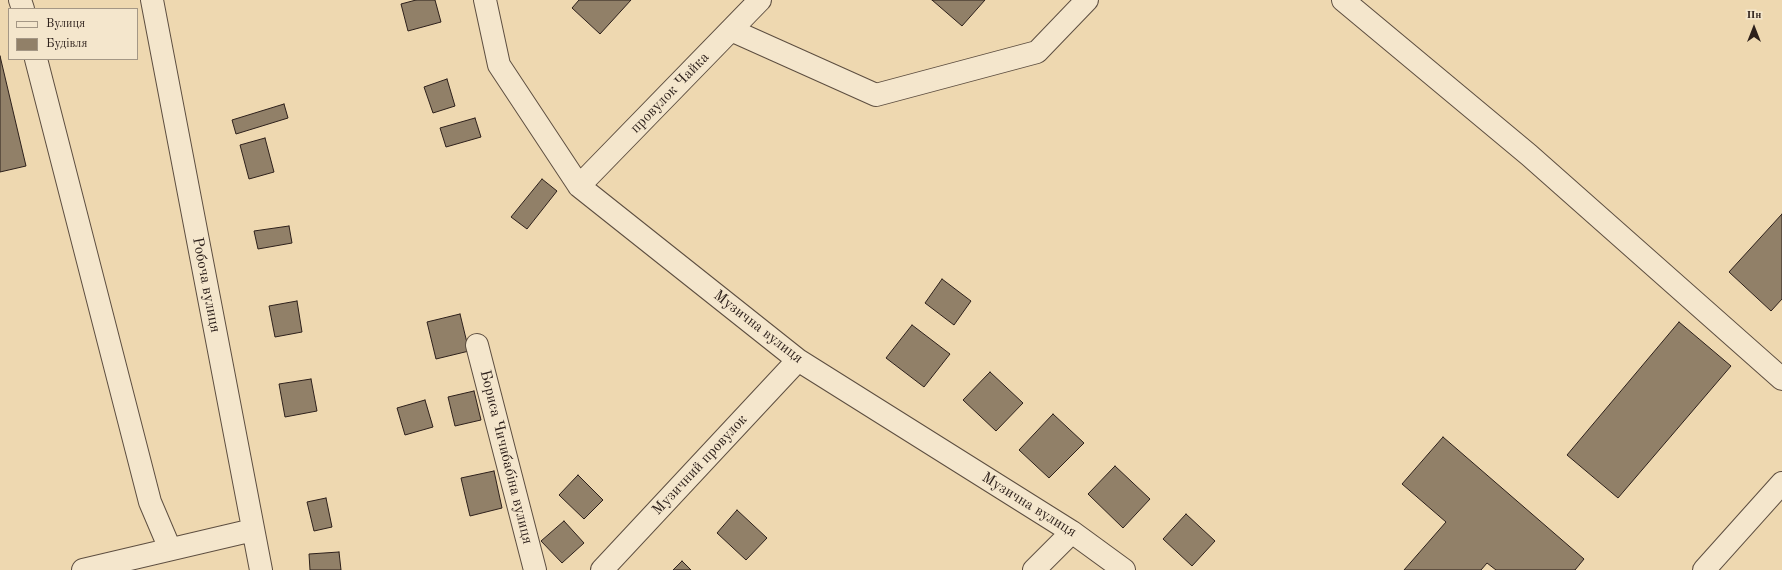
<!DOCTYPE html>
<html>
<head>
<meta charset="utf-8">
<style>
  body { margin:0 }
  #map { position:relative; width:1782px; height:570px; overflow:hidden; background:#eed8b0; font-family:"Old Standard TT",serif }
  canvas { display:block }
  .legend { position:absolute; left:8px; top:8px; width:130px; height:52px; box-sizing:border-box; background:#f4e6cc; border:1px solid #a49785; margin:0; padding:5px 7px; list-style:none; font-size:12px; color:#2d201b }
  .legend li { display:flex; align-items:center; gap:8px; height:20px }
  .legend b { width:20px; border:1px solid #a49785 }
  .north { position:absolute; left:1734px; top:8px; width:40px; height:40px; -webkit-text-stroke:3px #f4e6cc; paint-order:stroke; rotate:0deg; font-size:11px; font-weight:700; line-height:16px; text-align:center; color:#2d201b }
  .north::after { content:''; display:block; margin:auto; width:14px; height:18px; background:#2d201b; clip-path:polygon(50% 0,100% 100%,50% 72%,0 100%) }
</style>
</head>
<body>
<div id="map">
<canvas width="1782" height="570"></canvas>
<ul class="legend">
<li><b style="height:5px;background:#f4e6cc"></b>Вулиця</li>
<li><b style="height:11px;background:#918068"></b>Будівля</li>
</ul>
<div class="north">Пн</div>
</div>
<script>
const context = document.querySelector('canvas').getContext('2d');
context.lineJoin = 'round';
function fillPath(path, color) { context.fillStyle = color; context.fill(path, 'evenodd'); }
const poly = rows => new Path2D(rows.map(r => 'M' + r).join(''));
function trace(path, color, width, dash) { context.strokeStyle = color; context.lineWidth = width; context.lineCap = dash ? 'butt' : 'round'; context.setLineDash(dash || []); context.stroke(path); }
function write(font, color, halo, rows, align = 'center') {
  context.font = font + ' "Old Standard TT",serif'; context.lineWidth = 3; context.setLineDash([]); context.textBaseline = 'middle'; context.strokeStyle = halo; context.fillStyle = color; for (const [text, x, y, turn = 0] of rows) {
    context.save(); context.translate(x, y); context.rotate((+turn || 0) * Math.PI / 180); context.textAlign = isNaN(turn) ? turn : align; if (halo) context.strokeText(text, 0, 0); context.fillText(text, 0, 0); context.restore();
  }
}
const building = poly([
  [416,0,435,0,441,22,408,31,401,4,416,0],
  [579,0,631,0,600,34,572,8,579,0],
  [932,0,985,0,962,26,932,0],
  [0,56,26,166,0,172,0,56],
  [447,79,455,106,433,113,424,87,447,79],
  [284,104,288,118,236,134,232,120,284,104],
  [475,118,481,137,446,147,440,128,475,118],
  [265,138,274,172,249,179,240,145,265,138],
  [542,179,557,191,527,229,511,217,542,179],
  [1782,214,1782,299,1771,311,1729,272,1782,214],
  [289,226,292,243,258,249,254,231,289,226],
  [942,279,971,301,954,325,925,303,942,279],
  [297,301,302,332,275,337,269,306,297,301],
  [460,314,469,351,436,359,427,322,460,314],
  [1679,322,1731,366,1618,498,1567,455,1679,322],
  [912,325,950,354,924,387,886,358,912,325],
  [990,372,1023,403,996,431,963,400,990,372],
  [311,379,317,411,285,417,279,384,311,379],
  [474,391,481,420,455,426,448,397,474,391],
  [425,400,433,427,405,435,397,408,425,400],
  [1053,414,1084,443,1049,478,1019,450,1053,414],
  [1443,437,1584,559,1575,570,1496,570,1487,563,1481,570,1404,570,1446,522,1402,484,1443,437],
  [1115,466,1150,499,1123,528,1088,494,1115,466],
  [494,471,502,508,470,516,461,478,494,471],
  [578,475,603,500,584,519,559,495,578,475],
  [326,498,332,527,314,531,307,502,326,498],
  [737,510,767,538,746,560,717,533,737,510],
  [1186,514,1215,541,1192,566,1163,539,1186,514],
  [564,521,584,543,562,563,541,541,564,521],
  [339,552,341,570,310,570,309,554,339,552],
  [682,561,691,570,673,570,682,561]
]);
fillPath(building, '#918068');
trace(building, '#2d201b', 1);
const minor = poly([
  [20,0,23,9],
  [152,0,261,570],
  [485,0,499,65,579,186,798,360,1072,532,1124,570],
  [1343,0,1529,155,1782,379],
  [731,30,876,95,1037,52,1087,0],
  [36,59,150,502,170,549],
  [579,186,760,0],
  [477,345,535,570],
  [83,570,253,530],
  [602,570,798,360],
  [1034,570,1072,532],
  [1704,570,1782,483]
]);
trace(minor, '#5d4e40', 24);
trace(minor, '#f4e6cc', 22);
write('15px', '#2d201b', '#f4e6cc', [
  ["провулок Чайка",670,93,-46],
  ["Робоча вулиця",206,285,79],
  ["Музична вулиця",758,327,38],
  ["Бориса Чичибабіна вулиця",506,457,76],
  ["Музичний провулок",700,465,-47],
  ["Музична вулиця",1029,505,32]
]);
</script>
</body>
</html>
